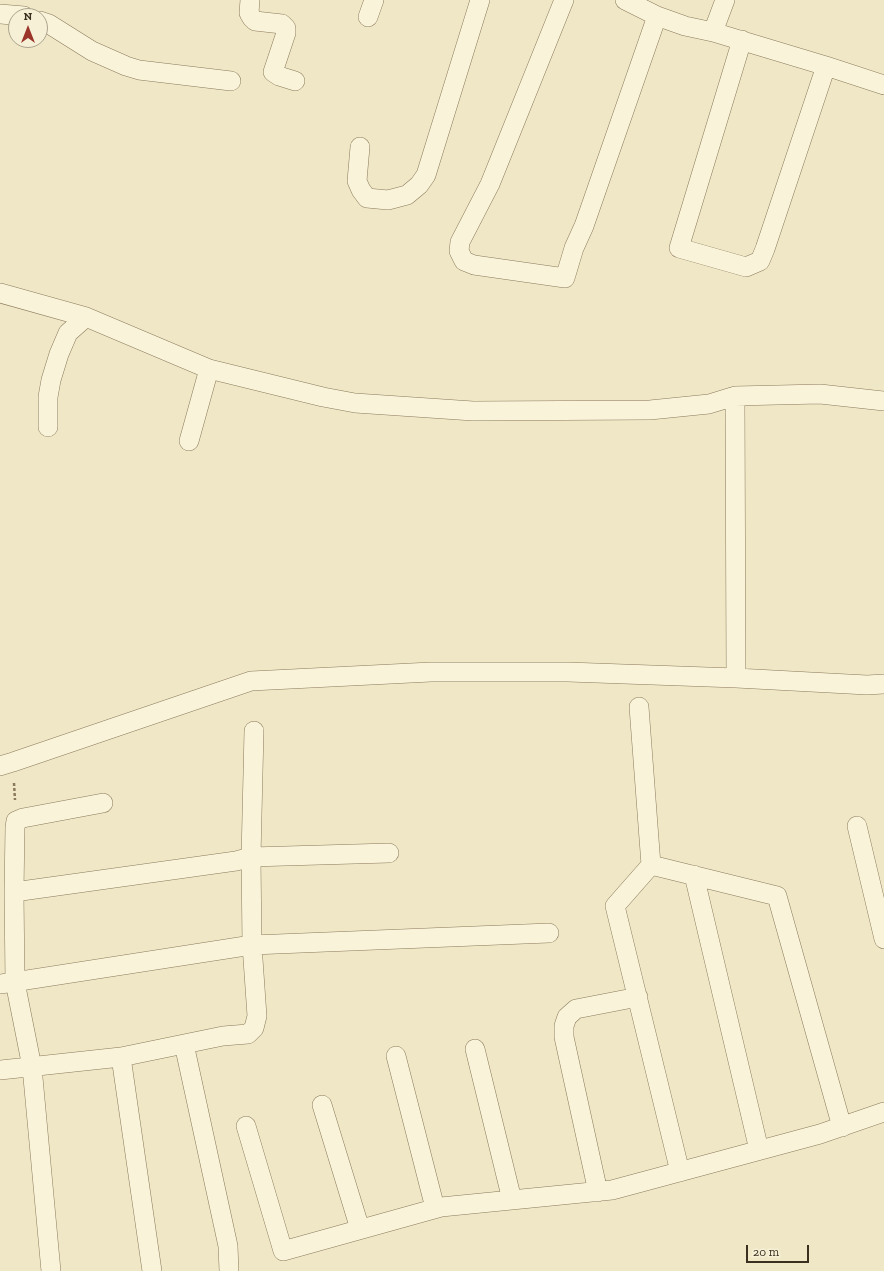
<!DOCTYPE html>
<html>
<head>
<meta charset="utf-8">
<style>
  body { margin:0 }
  #map { position:relative; width:884px; height:1271px; overflow:hidden; background:#efe7c6; font-family:"Zilla Slab",serif }
  canvas { display:block }
  .north { position:absolute; left:8px; top:8px; width:40px; height:40px; box-sizing:border-box; background:#f6f0d6; border:1px solid #aba38d; border-radius:50%; rotate:0deg; font-size:11px; font-weight:700; line-height:16px; text-align:center; color:#3b2f1f }
  .north::after { content:''; display:block; margin:auto; width:14px; height:18px; background:#9b352a; clip-path:polygon(50% 0,100% 100%,50% 72%,0 100%) }
  .scale { position:absolute; left:746px; top:1245px; width:63px; height:18px; box-sizing:border-box; border:2px solid #3b2f1f; border-top:0; padding-left:5px; font-size:12px; line-height:14px; white-space:nowrap; color:#3b2f1f; -webkit-text-stroke:3px #f6f0d6; paint-order:stroke }
</style>
</head>
<body>
<div id="map">
<canvas width="884" height="1271"></canvas>
<div class="north">N</div>
<div class="scale">20 m</div>
</div>
<script>
const context = document.querySelector('canvas').getContext('2d');
context.lineJoin = 'round';
const poly = rows => new Path2D(rows.map(r => 'M' + r).join(''));
function trace(path, color, width, dash) { context.strokeStyle = color; context.lineWidth = width; context.lineCap = dash ? 'butt' : 'round'; context.setLineDash(dash || []); context.stroke(path); }
const street = poly([
  [250,0,249,13,252,18,255,21,282,24,286,28,286,33,273,72,279,76,295,81],
  [564,0,490,184,460,242,459,251,464,261,474,265,565,278,574,248,584,226,657,16],
  [625,0,657,16,685,26,713,32,725,0],
  [0,14,24,16],
  [368,17,374,0],
  [40,21,49,24,92,51,126,66,139,70,231,81],
  [713,32,826,66,884,85],
  [742,40,679,248,746,267,760,261,765,249,826,66],
  [360,147,357,181,361,190,367,198,388,200,407,195,419,185,426,175,480,0],
  [0,293,86,317,209,369,323,397,355,403,473,411,650,410,709,404,735,396,820,394,884,401],
  [48,427,48,397,51,380,59,354,68,333,86,317],
  [189,441,209,369],
  [736,678,867,685,884,684],
  [639,707,651,865,777,896,842,1127],
  [0,766,13,762,251,681,431,672,568,672,736,678,735,396],
  [857,826,884,939],
  [651,865,615,906,680,1172],
  [694,875,759,1150],
  [14,892,236,861,251,857,389,853],
  [0,984,252,945,549,933],
  [184,1044,228,1246,229,1271],
  [475,1049,512,1200],
  [396,1056,435,1208],
  [121,1057,152,1271],
  [0,1070,121,1057,223,1036,248,1034,254,1028,257,1016,252,945,251,857,254,731],
  [322,1105,360,1229],
  [246,1126,283,1251,441,1207,612,1190,820,1134,884,1112],
  [598,1192,564,1037,564,1026,567,1017,576,1009,638,997],
  [51,1271,32,1067,15,982,14,892,15,827,16,821,23,818,103,803]
]);
trace(street, '#8b7a5b', 20);
trace(poly([
  [14,783,15,800]
]), '#8b7a5b', 2.5, [3, 2]);
trace(street, '#f9f3da', 19);
</script>
</body>
</html>
